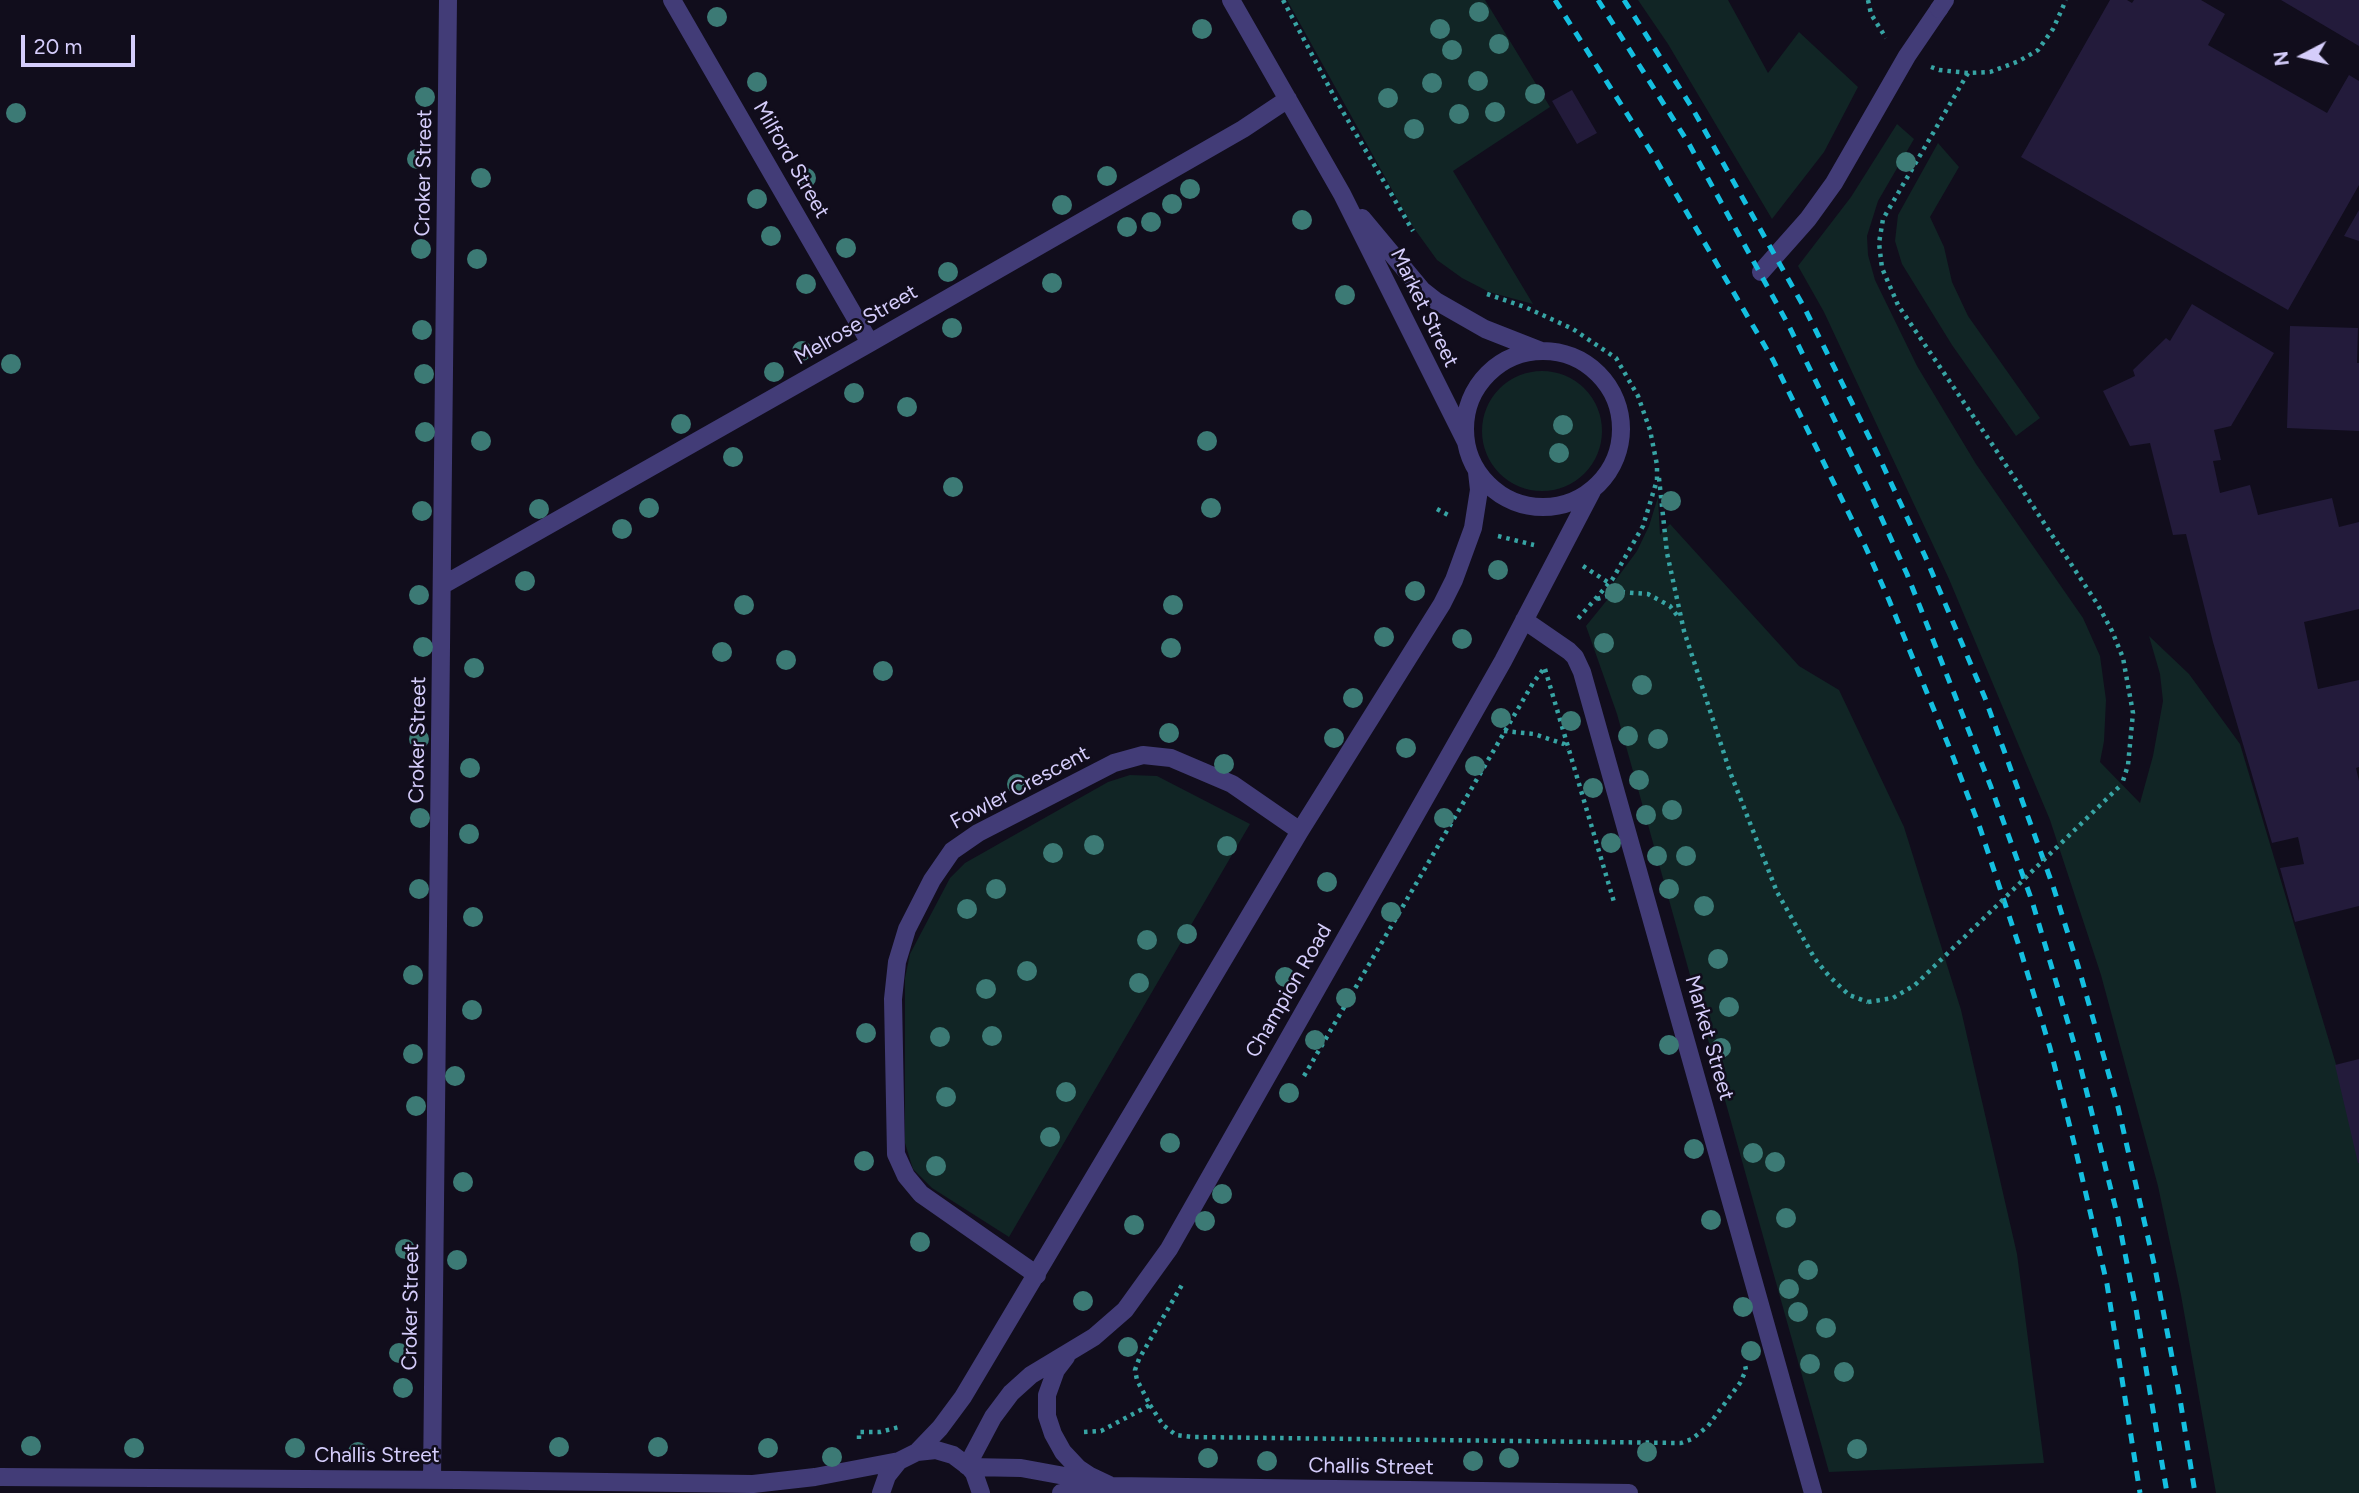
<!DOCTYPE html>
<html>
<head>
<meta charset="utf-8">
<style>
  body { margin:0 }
  #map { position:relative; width:2359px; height:1493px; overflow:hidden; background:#110d1c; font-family:Figtree,sans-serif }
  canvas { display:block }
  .north { position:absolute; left:2268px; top:21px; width:70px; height:70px; -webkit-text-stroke:5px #110d1c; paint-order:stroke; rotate:263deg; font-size:19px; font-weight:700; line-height:28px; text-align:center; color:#d5cdfb }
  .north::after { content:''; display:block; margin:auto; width:24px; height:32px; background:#d5cdfb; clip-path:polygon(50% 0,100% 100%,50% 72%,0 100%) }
  .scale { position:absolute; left:21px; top:35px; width:114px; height:32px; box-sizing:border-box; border:4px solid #d5cdfb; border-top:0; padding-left:9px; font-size:21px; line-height:24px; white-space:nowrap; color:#d5cdfb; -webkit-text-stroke:5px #110d1c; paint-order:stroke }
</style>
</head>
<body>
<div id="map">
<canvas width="2359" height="1493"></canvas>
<div class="north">N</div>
<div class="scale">20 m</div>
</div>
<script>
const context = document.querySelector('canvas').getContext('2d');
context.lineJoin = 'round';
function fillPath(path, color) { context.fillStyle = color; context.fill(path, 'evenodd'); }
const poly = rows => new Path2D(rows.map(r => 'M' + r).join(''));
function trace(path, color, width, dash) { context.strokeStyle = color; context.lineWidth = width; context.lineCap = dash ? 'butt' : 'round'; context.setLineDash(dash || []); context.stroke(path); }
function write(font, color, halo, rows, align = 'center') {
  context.font = font + ' Figtree,sans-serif'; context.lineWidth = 5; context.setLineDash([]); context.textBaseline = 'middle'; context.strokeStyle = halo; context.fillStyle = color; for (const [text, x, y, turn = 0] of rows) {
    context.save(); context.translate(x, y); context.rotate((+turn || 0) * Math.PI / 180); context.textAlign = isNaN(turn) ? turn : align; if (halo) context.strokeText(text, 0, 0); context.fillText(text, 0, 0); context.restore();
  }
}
fillPath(poly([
  [1287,0,1485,0,1550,107,1453,171,1533,304,1489,292,1462,278,1437,260,1411,224],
  [1638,0,1728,0,1768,73,1799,32,1858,87,1824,152,1772,219,1668,44],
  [1897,124,1914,139,1878,201,1867,236,1868,255,1875,280,1917,366,1976,464,2083,618,2100,656,2106,700,2104,741,2100,762,2140,803,2153,756,2163,701,2160,674,2149,636,2189,674,2240,744,2359,1141,2359,1493,2216,1493,2181,1295,2158,1186,2101,975,2050,820,1949,579,1824,312,1798,266,1851,197],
  [1938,143,1959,167,1930,217,1944,247,1952,282,1968,316,2040,418,2016,436,1952,345,1902,264,1895,241,1898,215],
  '1482 431a60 60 0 1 1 120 0a60 60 0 1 1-120 0Z',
  [1658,497,1660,535,1670,524,1799,666,1839,690,1904,827,1961,1010,2017,1254,2044,1463,1829,1472,1617,714,1586,626,1616,589,1609,589,1637,551,1649,526],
  [1130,775,1157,776,1250,824,1009,1237,932,1188,913,1169,905,1143,905,978,910,954,950,878,965,863,1108,782]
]), '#112525');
fillPath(poly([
  [2110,0,2127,0,2132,3,2134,0,2201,0,2225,14,2208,45,2327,113,2349,75,2359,81,2359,185,2288,310,2021,157],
  [2281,0,2359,0,2359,46],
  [1572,90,1597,133,1577,144,1552,101],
  [2359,210,2359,241,2344,236],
  [2192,304,2274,353,2231,426,2214,430,2221,460,2213,461,2220,493,2250,485,2258,515,2332,498,2339,527,2359,522,2359,609,2304,622,2318,689,2359,680,2359,767,2356,768,2359,781,2359,906,2295,922,2280,868,2304,864,2298,837,2272,843,2213,642,2186,534,2173,535,2150,443,2130,446,2103,391,2135,376,2133,370,2166,338,2170,341],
  [2290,326,2358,328,2357,363,2359,363,2359,431,2287,428],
  [2359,1059,2359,1163,2358,1163,2335,1065]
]), '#231b3b');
trace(poly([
  [1283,0,1336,100,1413,231],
  [1868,0,1871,14,1886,38],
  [1931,67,1939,70,1968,73,1990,72,2019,61,2038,50,2053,29,2066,0],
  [1968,73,1883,219,1879,243,1882,268,1898,305,1996,450,2098,605,2112,631,2123,658,2133,713,2128,765,2122,784],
  [1487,294,1525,307,1573,329,1616,358,1638,396,1650,430,1657,465,1657,480,1643,526,1612,580,1575,622],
  [1659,478,1667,553,1684,631,1730,772,1777,892,1815,959,1829,976,1849,995,1868,1002],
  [1437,509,1448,515],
  [1498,536,1534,545],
  [1583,566,1609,583],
  [1597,599,1621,592,1648,594,1670,606,1679,618],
  [1545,669,1614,902],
  [1504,731,1534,734,1564,744,1568,749],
  [1304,1076,1533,683,1545,667],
  [1150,1405,1163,1425,1176,1435,1192,1437,1681,1443,1692,1439,1708,1426,1740,1383,1746,1370,1745,1365],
  [1084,1432,1101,1431,1150,1405,1137,1380,1135,1370,1139,1359,1183,1283],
  [859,1439,859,1432,880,1432,899,1427]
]), '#37a4a4', 4.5, [3.5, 5]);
trace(poly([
  [1761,272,1808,219,1834,183,1907,56,1939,9]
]), '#423c77', 18);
trace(poly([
  [672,0,870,343],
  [1231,0,1342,194,1466,442],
  [1939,9,1945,0],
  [1362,218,1422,290,1436,301,1485,329,1541,351],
  '1465 429a78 78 0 1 1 156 0a78 78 0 1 1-156 0Z',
  [443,585,870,343,1243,129,1288,99],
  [1524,620,1569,651,1575,657,1582,672,1813,1493],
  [1037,1275,921,1194,906,1176,896,1154,893,999,897,962,907,929,932,880,952,851,978,833,1114,763,1143,755,1171,758,1232,784,1300,831],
  [1066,1357,1056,1370,1047,1395,1047,1416,1053,1434,1063,1452,1078,1468,1090,1476,1109,1485],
  [917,1452,940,1428,963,1397,1300,831,1442,604,1454,580,1473,528,1479,490,1477,472],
  [967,1466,993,1417,1011,1393,1031,1375,1094,1337,1125,1310,1169,1249,1503,661,1592,491],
  [969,1467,1021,1468,1092,1481],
  [0,1477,458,1480,753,1484,815,1477,899,1461],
  [432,1480,448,0],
  [881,1493,887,1476,899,1461,917,1452,936,1450,953,1455,969,1467,974,1473,981,1493],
  [1061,1493,1113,1486,1629,1493]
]), '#423c77', 18);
trace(poly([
  [1555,0,1655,158,1773,360,1866,548,1889,600,1952,754,1980,828,2021,952,2050,1048,2074,1143,2107,1284,2140,1493],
  [1598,0,1689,144,1789,326,1871,495,1907,574,1991,787,2032,901,2057,985,2078,1057,2118,1218,2136,1309,2167,1493],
  [1624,0,1691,106,1805,309,1879,457,1925,556,1985,698,2053,886,2079,969,2118,1107,2155,1268,2180,1399,2195,1493]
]), '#14bfe0', 5, [10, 9]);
trace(poly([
  [1868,1002,1893,998,1915,985,2122,784]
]), '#37a4a4', 4.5, [3.5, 5]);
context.fillStyle = '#3c7a75';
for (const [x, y] of [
  [1479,12],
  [717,17],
  [1202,29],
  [1440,29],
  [1499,44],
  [1452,50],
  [1478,81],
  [757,82],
  [1432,83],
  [1535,94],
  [425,97],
  [1388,98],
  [1495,112],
  [16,113],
  [1459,114],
  [1414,129],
  [417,159],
  [1906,162],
  [1107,176],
  [481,178],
  [806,178],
  [1190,189],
  [757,199],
  [1172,204],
  [1062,205],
  [1302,220],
  [1151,222],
  [1127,227],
  [771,236],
  [846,248],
  [421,249],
  [477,259],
  [948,272],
  [1052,283],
  [806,284],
  [1345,295],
  [952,328],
  [422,330],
  [802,351],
  [11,364],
  [774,372],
  [424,374],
  [854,393],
  [907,407],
  [681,424],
  [1563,425],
  [425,432],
  [481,441],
  [1207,441],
  [1559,453],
  [733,457],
  [953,487],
  [1671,501],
  [649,508],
  [1211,508],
  [539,509],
  [422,511],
  [622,529],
  [1498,570],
  [525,581],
  [1415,591],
  [1615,593],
  [419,595],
  [744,605],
  [1173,605],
  [1384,637],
  [1462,639],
  [1604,643],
  [423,647],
  [1171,648],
  [722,652],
  [786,660],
  [474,668],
  [883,671],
  [1642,685],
  [1353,698],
  [1501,718],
  [1571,721],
  [1169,733],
  [1628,736],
  [1334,738],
  [419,739],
  [1658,739],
  [1406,748],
  [1224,764],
  [1475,766],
  [470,768],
  [1639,780],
  [1017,784],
  [1593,788],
  [1672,810],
  [1646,815],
  [420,818],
  [1444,818],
  [469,834],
  [1611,843],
  [1094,845],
  [1227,846],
  [1053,853],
  [1657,856],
  [1686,856],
  [1327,882],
  [419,889],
  [996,889],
  [1669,889],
  [1704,906],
  [967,909],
  [1391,912],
  [473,917],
  [1187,934],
  [1147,940],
  [1718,959],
  [1027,971],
  [413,975],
  [1285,977],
  [1139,983],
  [986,989],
  [1346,998],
  [1729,1007],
  [472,1010],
  [866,1033],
  [992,1036],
  [940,1037],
  [1315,1040],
  [1669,1045],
  [1721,1048],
  [413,1054],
  [455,1076],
  [1066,1092],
  [1289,1093],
  [946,1097],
  [416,1106],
  [1050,1137],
  [1170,1143],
  [1694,1149],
  [1753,1153],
  [864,1161],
  [1775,1162],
  [936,1166],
  [463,1182],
  [1222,1194],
  [1786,1218],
  [1711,1220],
  [1205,1221],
  [1134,1225],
  [920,1242],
  [405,1249],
  [457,1260],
  [1808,1270],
  [1789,1289],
  [1083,1301],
  [1743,1307],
  [1798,1312],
  [1826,1328],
  [1128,1347],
  [1751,1351],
  [399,1353],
  [1810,1364],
  [1844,1372],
  [403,1388],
  [31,1446],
  [559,1447],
  [658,1447],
  [134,1448],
  [295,1448],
  [768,1448],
  [1857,1449],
  [358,1452],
  [1647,1452],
  [832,1457],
  [1208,1458],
  [1509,1458],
  [1267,1461],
  [1473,1461]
]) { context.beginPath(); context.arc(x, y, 10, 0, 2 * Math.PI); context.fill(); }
write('21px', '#d5cdfb', '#110d1c', [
  ["Milford Street",791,160,60],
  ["Croker Street",424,173,-89],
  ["Market Street",1424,308,64],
  ["Melrose Street",856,325,-30],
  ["Croker Street",418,740,-89],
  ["Fowler Crescent",1020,788,-28],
  ["Champion Road",1289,991,-60],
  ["Market Street",1709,1038,74],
  ["Croker Street",411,1307,-89],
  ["Challis Street",377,1456],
  ["Challis Street",1371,1467,1]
]);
</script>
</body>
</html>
